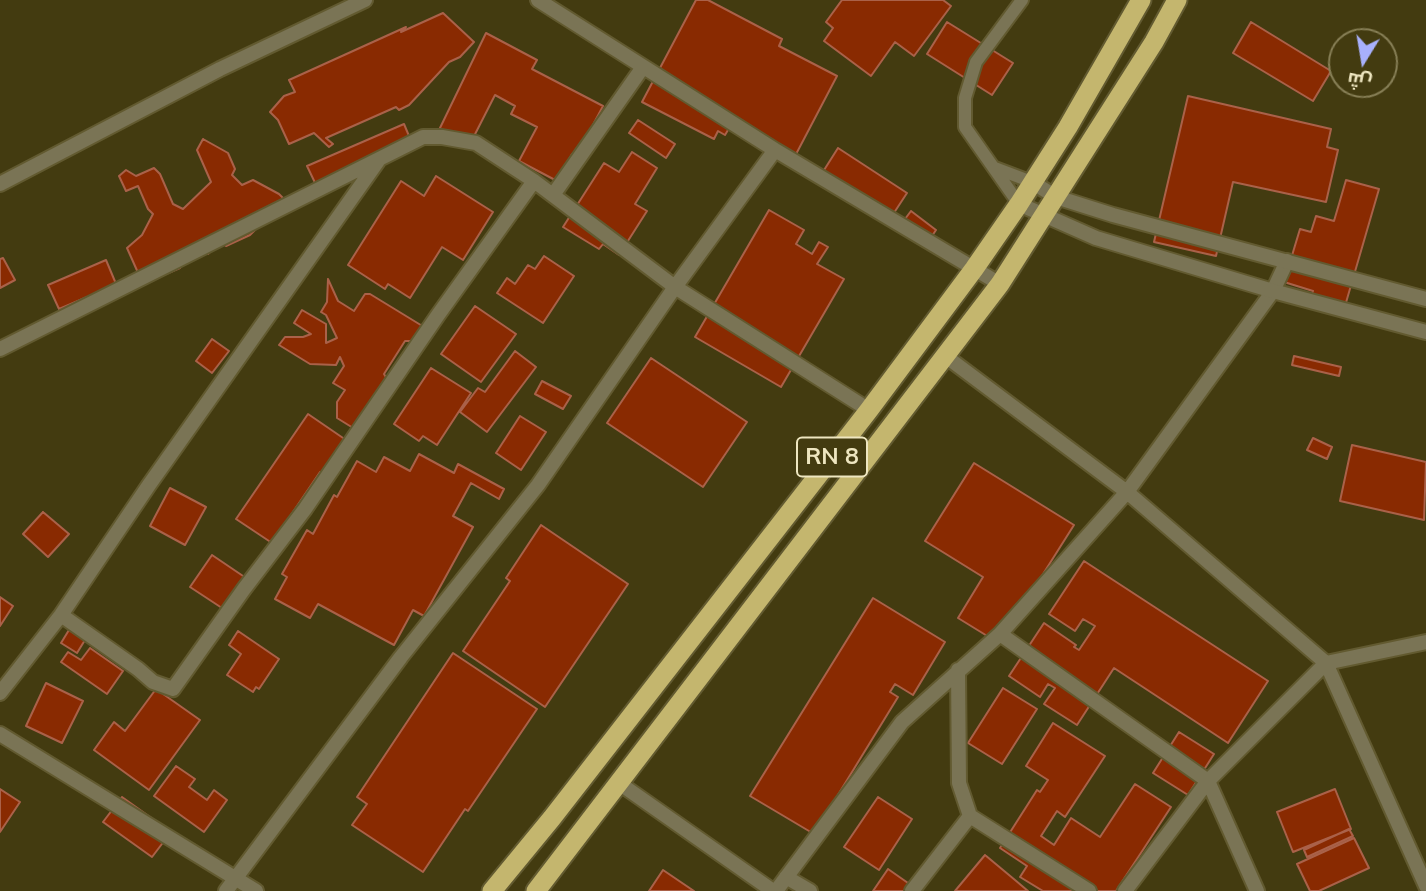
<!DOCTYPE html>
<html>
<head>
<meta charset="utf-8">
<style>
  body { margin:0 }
  #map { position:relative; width:1426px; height:891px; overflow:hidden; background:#433b10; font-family:Mulish,Cairo,sans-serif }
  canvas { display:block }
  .north { position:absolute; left:1328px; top:28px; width:70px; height:70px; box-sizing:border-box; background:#433b10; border:2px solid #877f56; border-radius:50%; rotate:191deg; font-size:19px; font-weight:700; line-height:28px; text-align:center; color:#eee6c0 }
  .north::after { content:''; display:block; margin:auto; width:24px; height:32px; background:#a8b0fc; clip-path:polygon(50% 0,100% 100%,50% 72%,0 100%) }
</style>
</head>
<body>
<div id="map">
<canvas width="1426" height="891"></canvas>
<div class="north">ش</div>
</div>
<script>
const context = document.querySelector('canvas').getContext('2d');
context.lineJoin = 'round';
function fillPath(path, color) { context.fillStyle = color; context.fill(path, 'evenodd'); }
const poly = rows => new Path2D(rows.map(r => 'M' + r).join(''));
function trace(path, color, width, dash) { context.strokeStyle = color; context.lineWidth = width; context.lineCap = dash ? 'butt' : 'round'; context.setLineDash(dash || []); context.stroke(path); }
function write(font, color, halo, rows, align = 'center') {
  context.font = font + ' Mulish,sans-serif'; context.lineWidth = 6; context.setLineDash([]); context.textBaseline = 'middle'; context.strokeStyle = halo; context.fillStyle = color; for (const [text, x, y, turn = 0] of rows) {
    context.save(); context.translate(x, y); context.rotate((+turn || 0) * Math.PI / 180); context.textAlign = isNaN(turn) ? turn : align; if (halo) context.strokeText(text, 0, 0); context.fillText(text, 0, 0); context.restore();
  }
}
const building = poly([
  [696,0,708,0,782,39,779,46,837,76,794,158,731,125,725,135,718,131,714,139,642,102,696,0],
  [842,0,943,0,951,6,914,56,895,42,871,76,824,41,833,28,826,22,842,0],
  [443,13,474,42,460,57,449,62,409,105,399,110,396,107,326,138,333,144,329,147,314,133,289,144,278,120,270,112,284,96,295,92,289,80,406,27,401,32,443,13],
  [947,22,1013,63,992,95,927,54,947,22],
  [1251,22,1331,71,1313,101,1233,53,1251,22],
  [486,33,537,60,532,69,603,106,576,157,572,154,557,181,519,161,537,127,511,114,515,106,495,95,469,146,439,130,486,33],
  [1188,96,1331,129,1327,147,1338,150,1326,202,1233,182,1216,256,1154,242,1188,96],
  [638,120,675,144,666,158,629,133,638,120],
  [404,124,414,148,318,189,307,166,404,124],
  [203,139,228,153,235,169,232,175,242,185,253,180,279,194,285,200,250,235,226,246,220,242,208,254,193,246,180,268,143,284,127,248,142,235,153,214,148,209,138,186,126,191,119,176,126,170,136,176,154,168,160,174,173,204,183,209,211,182,197,150,203,139],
  [838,148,907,193,888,222,819,178,838,148],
  [632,152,657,168,635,204,647,211,619,255,603,244,599,249,563,227,604,163,619,172,632,152],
  [436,176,493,212,463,260,442,247,410,298,388,284,385,289,348,265,401,181,424,196,436,176],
  [1346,180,1379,189,1345,306,1311,296,1313,291,1284,282,1300,229,1311,232,1316,216,1334,221,1346,180],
  [769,210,804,230,796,244,812,254,819,242,828,247,817,264,844,279,781,387,695,337,769,210],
  [911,211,936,230,928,242,902,223,911,211],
  [544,256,574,276,543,323,497,293,507,278,515,284,528,265,535,269,544,256],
  [3,258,15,280,0,288,0,259,3,258],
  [106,260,119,291,90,303,87,297,59,309,48,285,106,260],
  [328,279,338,301,354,311,365,294,370,294,424,327,416,341,405,341,384,374,387,379,358,431,337,418,337,402,345,390,333,383,344,366,340,357,336,365,310,364,279,345,285,337,303,337,311,334,294,323,302,310,326,324,326,343,337,338,326,315,321,312,327,302,328,279],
  [475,306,516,334,481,382,441,354,475,306],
  [212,339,229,351,212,373,196,361,212,339],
  [515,351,536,367,487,432,460,412,478,388,485,392,515,351],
  [1294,356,1341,367,1339,376,1292,365,1294,356],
  [651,358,747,422,703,487,607,423,651,358],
  [431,368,471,393,437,445,423,436,419,441,394,424,431,368],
  [542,381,571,396,563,409,535,394,542,381],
  [308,414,346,440,323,474,320,472,272,543,236,519,308,414],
  [520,416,546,432,521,470,496,453,520,416],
  [1313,438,1332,447,1327,459,1307,450,1313,438],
  [1352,445,1426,462,1424,520,1340,501,1352,445],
  [419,454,454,473,458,464,504,489,499,499,471,483,453,516,473,527,424,616,413,610,394,645,318,604,310,618,275,599,287,577,282,574,307,530,313,534,334,495,337,497,357,461,376,472,384,457,410,471,419,454],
  [974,463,1074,525,1026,601,997,642,958,618,983,577,925,541,974,463],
  [170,488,206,507,185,545,150,526,170,488],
  [43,512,69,534,48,557,23,534,43,512],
  [541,525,628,584,545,707,463,651,510,581,506,578,541,525],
  [212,555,246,578,225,610,190,587,212,555],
  [1084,561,1268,681,1228,743,1114,668,1077,725,1044,704,1055,688,1048,684,1040,697,1009,676,1044,623,1076,645,1074,647,1079,650,1095,626,1083,619,1075,631,1049,614,1084,561],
  [0,597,13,606,0,626,0,597],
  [873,598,945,642,913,695,895,684,890,692,898,697,814,834,750,796,873,598],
  [69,630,85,640,77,653,61,643,69,630],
  [238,631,279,659,259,689,256,687,253,692,227,675,241,654,229,645,238,631],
  [90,648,123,671,107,694,61,662,68,652,81,660,90,648],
  [453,653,537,709,468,811,465,809,423,872,352,825,367,804,357,797,453,653],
  [46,683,83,701,62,743,26,726,46,683],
  [1003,688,1037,709,1002,764,968,743,1003,688],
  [156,689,200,720,149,790,94,750,114,722,125,731,156,689],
  [1053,723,1105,756,1065,817,1057,811,1041,836,1054,845,1071,818,1100,837,1135,784,1171,807,1116,891,1043,891,1020,877,1027,866,1000,848,1037,790,1040,792,1048,780,1026,766,1053,723],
  [1179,732,1214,754,1188,795,1153,773,1179,732],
  [176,766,195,779,189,787,207,800,214,790,227,800,204,832,154,796,176,766],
  [0,789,20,802,0,832,0,789],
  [1335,789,1351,829,1293,852,1277,812,1335,789],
  [122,797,171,832,152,857,103,822,122,797],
  [878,797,912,819,879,870,844,847,878,797],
  [1349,829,1353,836,1307,857,1304,850,1349,829],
  [1354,838,1369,868,1319,891,1310,891,1297,864,1354,838],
  [985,855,1015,880,1028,891,955,891,985,855],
  [888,869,918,890,917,891,873,891,888,869],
  [663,870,694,891,649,891,663,870]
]);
fillPath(building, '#892a01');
trace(building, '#aa6149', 2);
const service = poly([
  [995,168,1032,182],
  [1019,204,965,127,965,98,976,62,1022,0]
]);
const minor = poly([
  [538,0,775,150,1000,284],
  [0,184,220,69,365,0],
  [553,195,643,67],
  [0,349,423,137,442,137,476,143,534,181,675,287,869,410],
  [944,355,1127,492,1326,663,1426,642],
  [61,615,138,669,153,682,173,689,244,589,305,509,438,315,534,181],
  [1000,634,1208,781,1257,891],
  [0,693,61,615,149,485,378,161],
  [0,734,256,891],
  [619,783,773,891],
  [970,816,1089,891],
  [786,877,810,891],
  [226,891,401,657,538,485,675,287,775,150],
  [776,891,902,722,1000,634,1127,492,1273,291,1287,261],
  [912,891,970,816,959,783,958,670],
  [1125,891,1208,781,1326,663,1426,886]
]);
const tertiary = poly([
  [1032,182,1056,197,1113,215,1426,299],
  [1019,204,1096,238,1273,291,1426,332]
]);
const trunk = poly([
  [492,891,552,818,869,410,974,269,1019,204,1068,127,1141,0],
  [536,891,1000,284,1154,42,1177,0]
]);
trace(service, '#625a30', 16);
trace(minor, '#625a30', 18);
trace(tertiary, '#625a30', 18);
trace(trunk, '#625a30', 23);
trace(service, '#7a7455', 12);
trace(minor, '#7a7455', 14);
trace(tertiary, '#7a7455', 14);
trace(trunk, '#c4b66e', 19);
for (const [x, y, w] of [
  [832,457,70]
]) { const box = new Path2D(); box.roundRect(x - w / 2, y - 19.5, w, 39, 5); context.fillStyle = '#433b10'; context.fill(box); trace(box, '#eee6c0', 2); }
write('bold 23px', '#eee6c0', null, [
  ["RN 8",832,457]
]);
</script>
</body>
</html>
